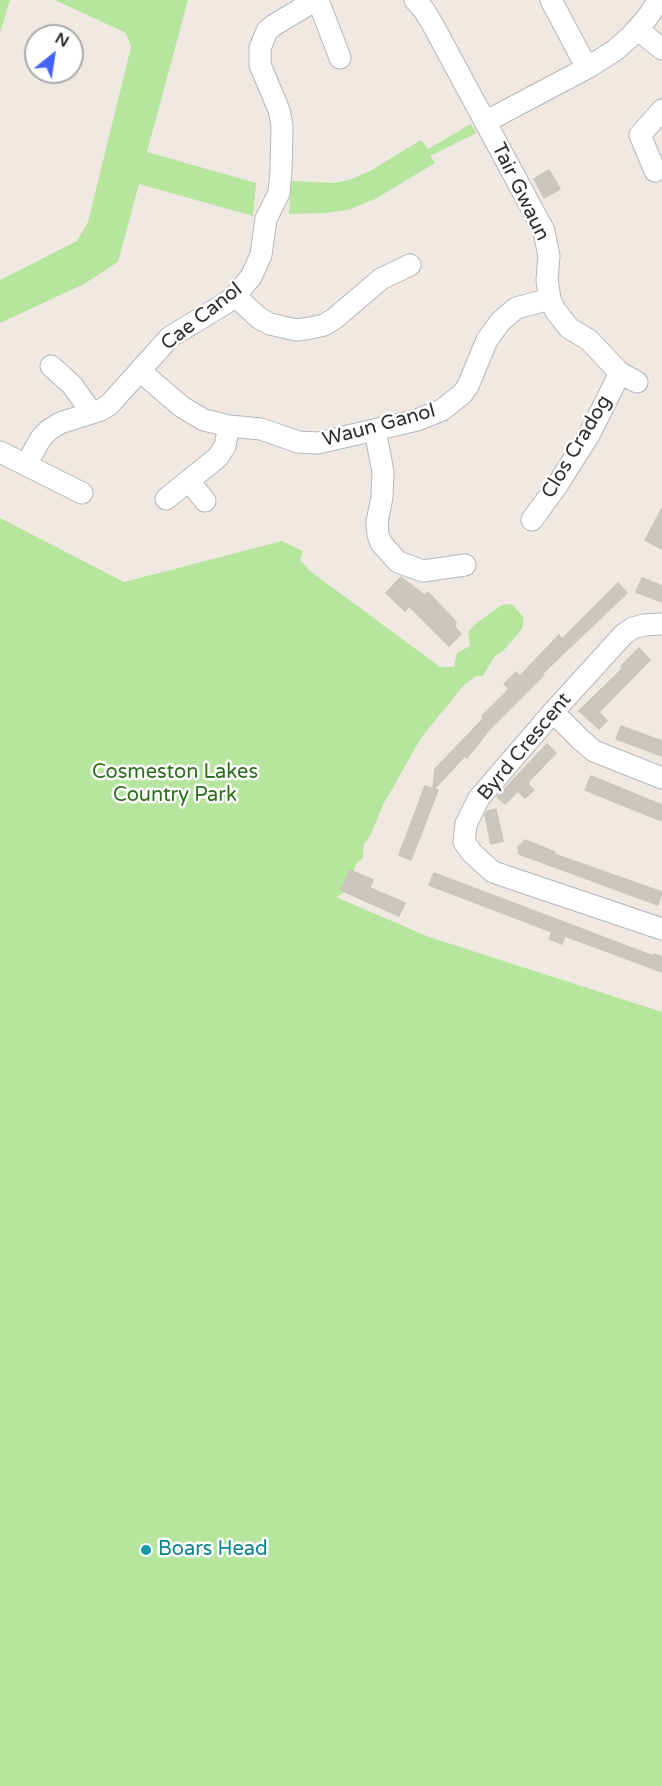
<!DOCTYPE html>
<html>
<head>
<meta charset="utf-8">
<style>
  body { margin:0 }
  #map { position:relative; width:662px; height:1786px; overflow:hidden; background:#efe9e1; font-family:"Varela Round",sans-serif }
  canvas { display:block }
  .north { position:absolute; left:24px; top:24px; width:60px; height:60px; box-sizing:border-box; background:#fff; border:2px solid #ababab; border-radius:50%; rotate:30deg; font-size:16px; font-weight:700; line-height:24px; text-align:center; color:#2e2e2e }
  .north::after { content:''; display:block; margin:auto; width:21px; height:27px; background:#4264fb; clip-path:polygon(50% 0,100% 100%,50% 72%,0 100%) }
</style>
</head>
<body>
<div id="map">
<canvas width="662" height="1786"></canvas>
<div class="north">N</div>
</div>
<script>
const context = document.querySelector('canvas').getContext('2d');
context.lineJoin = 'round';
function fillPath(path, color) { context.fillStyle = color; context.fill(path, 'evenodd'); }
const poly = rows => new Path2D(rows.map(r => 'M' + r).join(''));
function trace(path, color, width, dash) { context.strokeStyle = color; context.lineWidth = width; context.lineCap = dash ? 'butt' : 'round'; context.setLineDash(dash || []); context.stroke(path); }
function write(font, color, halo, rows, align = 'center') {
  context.font = font + ' "Varela Round",sans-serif'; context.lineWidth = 5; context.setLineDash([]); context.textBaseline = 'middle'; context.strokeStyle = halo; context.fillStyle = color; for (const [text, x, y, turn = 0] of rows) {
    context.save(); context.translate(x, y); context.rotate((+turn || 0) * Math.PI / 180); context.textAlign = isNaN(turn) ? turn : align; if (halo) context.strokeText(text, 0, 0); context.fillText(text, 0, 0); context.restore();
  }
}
fillPath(poly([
  [0,0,10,0,0,33],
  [55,0,188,0,147,152,256,183,253,216,139,184,118,262,84,284,0,323,0,280,77,241,88,222,131,47,126,33],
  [471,124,476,133,430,156,435,163,375,199,348,210,326,213,289,214,291,181,335,183,349,180,370,171,421,140,428,149],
  [0,518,124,582,282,541,303,551,300,560,310,571,440,667,454,667,457,653,470,646,468,633,474,625,502,605,512,604,524,618,522,629,503,651,495,656,483,676,476,676,463,686,421,738,384,803,370,836,364,844,363,858,356,864,348,890,336,897,429,937,662,1012,662,1786,0,1786]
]), '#b6e59e');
const building = poly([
  [549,170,560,189,544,198,534,179,549,170],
  [662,508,662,549,645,540,662,508],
  [401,577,424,595,428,592,456,622,455,627,461,634,449,646,409,606,405,611,386,593,401,577],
  [642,578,662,586,662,602,636,592,642,578],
  [618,583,627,593,542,674,544,675,489,730,467,758,465,756,434,789,438,790,411,860,399,855,425,786,433,789,435,769,484,718,482,716,509,689,504,684,516,672,520,676,559,635,562,639,618,583],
  [639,648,650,660,599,712,607,721,599,729,579,711,623,668,621,666,639,648],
  [621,726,662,741,662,756,616,739,621,726],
  [547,744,556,753,529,781,528,784,534,790,525,798,518,791,505,804,497,797,547,744],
  [591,776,662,805,662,821,585,790,591,776],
  [496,809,503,841,491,844,485,815,487,811,496,809],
  [525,840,555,852,554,854,662,892,658,905,519,854,518,847,525,840],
  [350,870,373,880,370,888,405,903,399,916,341,890,350,870],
  [434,873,653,956,654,954,662,957,662,972,565,936,562,944,549,939,552,932,429,885,434,873]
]);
fillPath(building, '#cbc7bf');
trace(building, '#cbc5ba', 1.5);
const minor = poly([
  [318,0,340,58],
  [415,0,424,10,433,25,544,231,549,256,547,280,550,299],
  [551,0,587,68],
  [637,29,662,49],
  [485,122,587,68,614,51,630,37,647,18,659,0],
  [655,171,640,135,662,110],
  [235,296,259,318,270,324,296,330,311,328,324,325,334,319,381,279,410,265],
  [51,366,72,385,92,413],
  [140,371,182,407,204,420,229,426,261,429,298,442,318,443,417,420,442,410,462,394,468,386,487,340,500,322,516,308,550,299,555,310,569,328,589,340,620,373,637,382],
  [375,430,383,472,382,497,377,522,378,535,381,543,398,562,423,571,465,565],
  [0,452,82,493],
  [26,465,41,438,49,430,60,423,101,410,109,405,170,337,226,303,235,296,251,277,261,255,266,219,279,193,281,171,282,125,279,110,260,65,260,48,267,31,274,25,316,0],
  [189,481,205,501],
  [166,499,218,457,225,446,229,426],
  [532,520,558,484,589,435,620,373],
  [662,624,644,625,633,628,624,634,553,712,479,798,466,824,464,842,472,853,493,872,662,929],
  [553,712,581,740,594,751,662,778]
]);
trace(minor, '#b4b7c1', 23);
trace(minor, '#fff', 21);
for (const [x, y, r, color] of [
  [146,1550,6,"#0f9aa8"]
]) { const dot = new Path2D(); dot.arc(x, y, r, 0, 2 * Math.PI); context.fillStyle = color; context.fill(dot); trace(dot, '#fff', 2); }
write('20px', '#2e2e2e', '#fff', [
  ["Tair Gwaun",520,192,64],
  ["Cae Canol",202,317,-38],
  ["Waun Ganol",379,426,-15],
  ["Clos Cradog",577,447,-59],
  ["Byrd Crescent",525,747,-50]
]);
write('20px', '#2c6e1b', '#fff', [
  ["Cosmeston Lakes",175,773],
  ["Country Park",175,796]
]);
write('20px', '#0d838f', '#fff', [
  ["Boars Head",158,1550]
], 'left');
</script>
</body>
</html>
